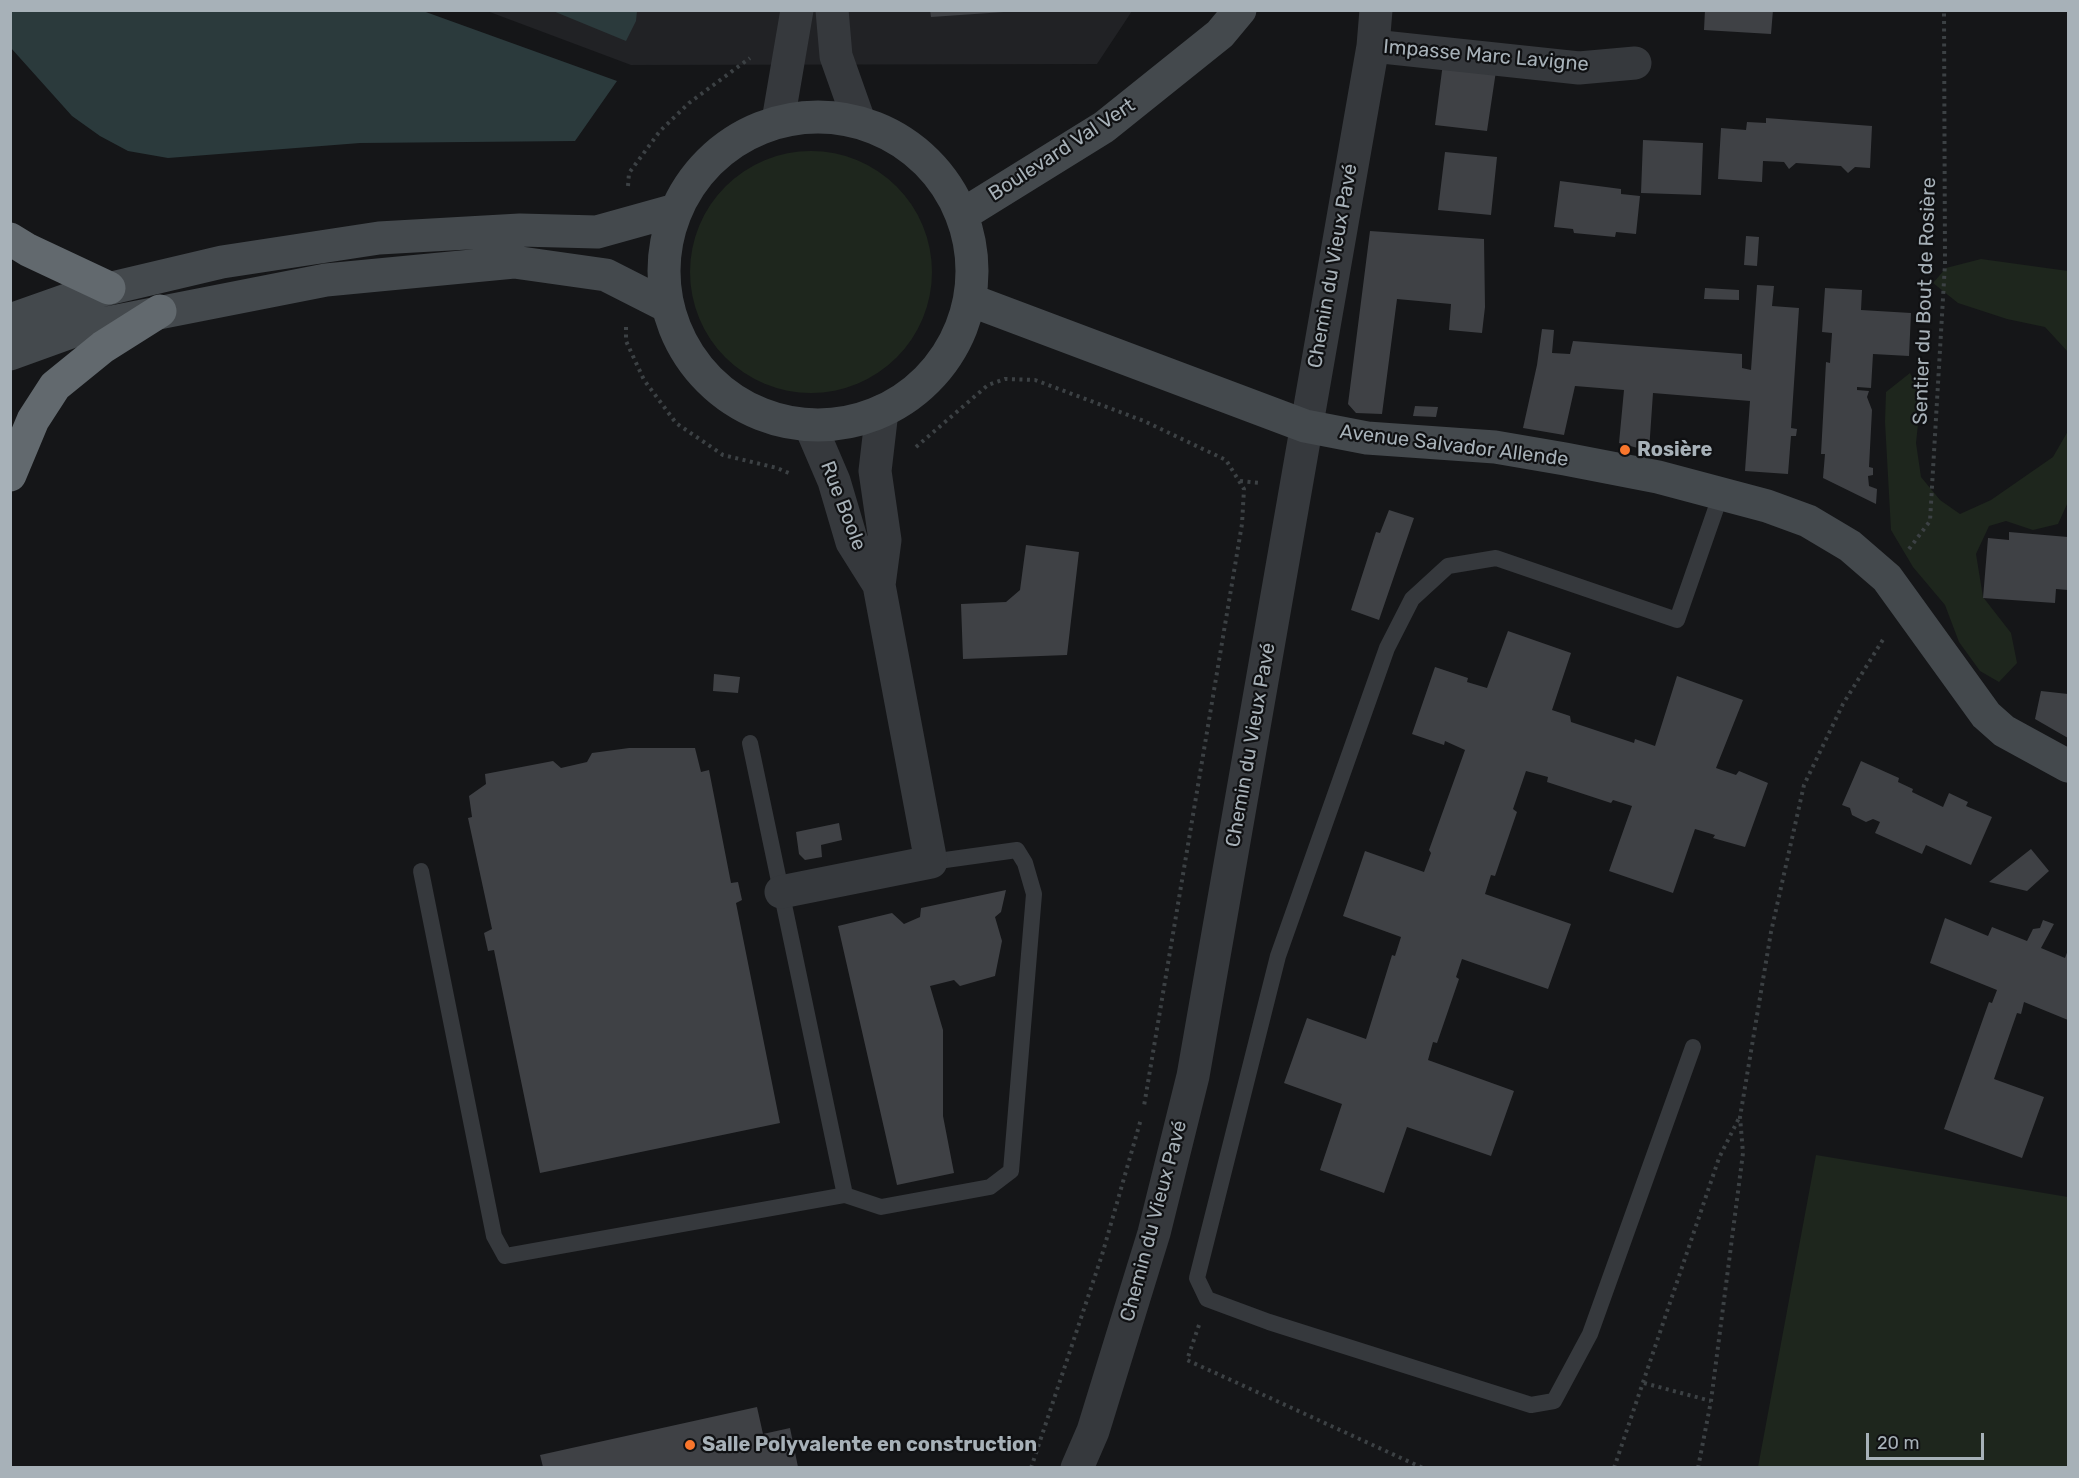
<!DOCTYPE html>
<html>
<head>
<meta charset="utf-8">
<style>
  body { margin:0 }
  #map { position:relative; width:2079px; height:1478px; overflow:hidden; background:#151618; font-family:Rubik,sans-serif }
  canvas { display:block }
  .frame { position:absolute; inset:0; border:12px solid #a7b1b8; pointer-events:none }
  .scale { position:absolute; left:1866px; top:1433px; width:118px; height:27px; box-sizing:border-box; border:3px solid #a7b1b8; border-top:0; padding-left:8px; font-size:18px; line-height:21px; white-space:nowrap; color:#a7b1b8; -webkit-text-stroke:4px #101113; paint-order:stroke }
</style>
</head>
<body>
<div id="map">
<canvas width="2079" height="1478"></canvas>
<div class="frame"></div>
<div class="scale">20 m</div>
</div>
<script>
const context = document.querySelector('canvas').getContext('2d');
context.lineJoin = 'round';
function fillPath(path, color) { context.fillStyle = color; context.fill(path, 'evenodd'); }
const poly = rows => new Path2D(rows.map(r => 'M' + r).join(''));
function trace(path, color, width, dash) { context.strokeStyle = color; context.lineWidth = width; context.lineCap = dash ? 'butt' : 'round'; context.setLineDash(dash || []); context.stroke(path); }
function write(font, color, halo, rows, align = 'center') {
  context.font = font + ' Rubik,sans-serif'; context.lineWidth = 4.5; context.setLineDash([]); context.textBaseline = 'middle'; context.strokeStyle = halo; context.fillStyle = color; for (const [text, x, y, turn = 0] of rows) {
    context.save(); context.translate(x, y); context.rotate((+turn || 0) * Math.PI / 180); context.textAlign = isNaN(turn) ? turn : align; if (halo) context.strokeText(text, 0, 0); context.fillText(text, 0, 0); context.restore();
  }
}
fillPath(poly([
  [487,11,1132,11,1097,64,631,65]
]), '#212225');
fillPath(poly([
  '690 272a121 121 0 1 1 242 0a121 121 0 1 1-242 0Z',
  [1981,259,2068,271,2068,352,2045,327,2007,319,1958,303,1933,283,1946,268],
  [1910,373,1921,396,1916,443,1921,477,1940,500,1960,514,1991,500,2053,457,2068,431,2068,502,2058,524,2033,530,2006,521,1989,526,1976,554,1983,597,2011,633,2017,663,1999,682,1980,671,1959,642,1945,605,1913,567,1891,530,1885,422,1886,392],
  [1816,1155,2068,1197,2068,1467,1758,1467]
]), '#1e261d');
fillPath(poly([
  [10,11,423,11,617,81,575,141,360,143,168,158,128,151,100,136,72,116,11,48],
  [553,11,637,10,637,11,636,21,626,41]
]), '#2b3a3c');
fillPath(poly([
  [930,10,1004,10,1004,12,931,17],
  [1705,10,1773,10,1771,34,1704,30],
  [1443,63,1496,71,1487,131,1435,125],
  [1766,118,1872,126,1870,168,1855,167,1848,173,1841,166,1796,163,1789,169,1784,162,1763,161,1762,182,1718,179,1721,128,1746,130,1747,122,1766,123],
  [1643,140,1703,143,1701,195,1641,193],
  [1445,152,1497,157,1491,215,1438,210],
  [1560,181,1621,189,1621,194,1640,196,1636,234,1616,232,1615,237,1574,233,1573,229,1554,227],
  [1370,231,1484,239,1485,307,1482,333,1449,330,1451,304,1397,299,1382,414,1356,413,1348,404],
  [1746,236,1759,237,1757,266,1744,265],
  [1757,285,1774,286,1772,306,1799,308,1791,428,1797,429,1796,436,1791,436,1788,474,1745,471,1750,401,1653,393,1649,451,1619,443,1624,390,1575,386,1564,435,1523,428,1537,365,1542,329,1554,330,1552,353,1570,354,1573,341,1742,354,1742,368,1751,370],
  [1705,288,1739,290,1739,300,1704,299],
  [1825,288,1862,290,1861,310,1911,313,1909,356,1873,354,1871,388,1857,387,1857,390,1869,391,1867,397,1872,410,1869,467,1873,468,1873,475,1868,476,1869,486,1877,489,1876,504,1823,478,1825,454,1821,454,1826,362,1830,363,1832,333,1822,332],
  [1415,406,1438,407,1436,417,1413,416],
  [1389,510,1414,518,1379,620,1351,610,1376,532,1380,533],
  [2009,532,2068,537,2068,590,2056,589,2055,603,1983,598,1988,538,2009,540],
  [1026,545,1079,552,1067,655,963,659,961,604,1006,602,1020,590],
  [1508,631,1571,653,1552,710,1570,716,1571,722,1634,743,1635,739,1655,746,1677,676,1743,700,1716,768,1736,775,1739,771,1768,783,1745,847,1713,838,1715,835,1695,829,1673,893,1609,871,1632,806,1613,800,1611,803,1547,782,1548,777,1526,771,1513,809,1517,812,1495,876,1491,875,1485,894,1571,924,1548,989,1462,959,1456,977,1459,979,1437,1043,1433,1042,1428,1060,1514,1091,1491,1156,1407,1127,1384,1193,1320,1170,1342,1104,1284,1083,1307,1018,1366,1039,1392,955,1395,956,1401,937,1343,916,1365,851,1424,872,1431,853,1429,850,1465,750,1445,741,1444,745,1412,734,1435,667,1468,678,1467,682,1487,688],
  [714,674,740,677,738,693,713,691],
  [2041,691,2068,694,2068,738,2035,719],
  [629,748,695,748,701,772,709,770,731,883,738,882,742,900,736,903,780,1123,540,1173,494,950,488,951,484,933,492,929,468,818,472,817,469,796,486,784,485,774,553,761,561,768,587,762,592,753],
  [1861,761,1899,778,1898,782,1913,789,1912,792,1943,807,1949,793,1968,802,1966,806,1992,817,1971,865,1926,845,1922,854,1875,833,1880,822,1873,819,1866,822,1852,815,1850,808,1842,805],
  [839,823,842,840,821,845,822,857,805,860,799,854,796,832],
  [2031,849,2049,871,2027,891,1989,882],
  [1006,890,1001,912,995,917,1002,941,995,976,960,986,954,980,930,986,943,1030,943,1116,954,1173,897,1185,838,926,892,913,904,924,920,917,921,908],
  [1945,918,1988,936,1992,927,2027,941,2033,929,2040,928,2043,920,2054,924,2041,948,2065,958,2068,950,2068,1020,2024,1002,2021,1014,2017,1013,1994,1079,2044,1097,2022,1158,1944,1129,1989,1002,1992,1003,1997,990,1930,963],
  [757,1407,763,1434,790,1428,798,1467,543,1467,540,1455]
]), '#3f4145');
trace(poly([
  [628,186,629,173,660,131,689,103,750,58],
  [626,327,626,341,644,380,676,423,723,455,777,468,791,474],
  [916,447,988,385,1005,379,1035,380,1144,421,1226,460,1244,489,1242,524,1144,1106],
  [1240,481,1260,483],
  [1909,549,1930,521,1945,264,1944,10],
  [1199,1325,1187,1360,1423,1468],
  [1644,1383,1711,1401],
  [1031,1468,1102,1255,1141,1119],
  [1614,1468,1719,1158,1739,1118],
  [1698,1468,1711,1401,1743,1153,1740,1117,1771,932,1804,785,1843,704,1884,638]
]), '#3c4144', 4, [3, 4.5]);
trace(poly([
  [750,743,845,1195],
  [421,871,494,1236,505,1256,845,1195,881,1207,990,1187,1011,1171,1034,894,1025,863,1017,850,931,862],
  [1693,1047,1590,1334,1554,1401,1531,1405,1269,1322,1207,1299,1197,1278,1278,956,1387,648,1412,599,1448,566,1496,558,1677,620,1721,494]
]), '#36393d', 16);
trace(poly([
  [832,10,836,56,859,121],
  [1373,46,1579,68,1635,63],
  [778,121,797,10],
  [810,425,834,481,852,542,879,585,885,540,875,471,882,411],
  [781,892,931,862,879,585],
  [1077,1468,1093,1431,1154,1233,1193,1076,1373,46,1376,10]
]), '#36393d', 33);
trace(poly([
  '664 271a154 154 0 1 1 308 0a154 154 0 1 1-308 0Z',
  [962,215,1104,127,1220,34,1240,10],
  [970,300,1305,426,1367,438,1495,447,1565,459,1658,477,1767,506,1808,521,1850,546,1887,578,1986,715,2004,731,2068,766],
  [10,320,78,296,222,262,379,238,520,230,597,232,676,210],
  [10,354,82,328,326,280,514,262,606,275,667,306]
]), '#44494d', 33);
trace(poly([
  [10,239,28,250,109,288],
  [10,475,33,420,55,386,103,347,160,311]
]), '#62696e', 33);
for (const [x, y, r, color] of [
  [1625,450,6,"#f9762c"],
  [690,1445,6,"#f9762c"]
]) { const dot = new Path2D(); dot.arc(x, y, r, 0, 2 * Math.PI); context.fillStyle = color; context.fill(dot); trace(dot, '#101113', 2); }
write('20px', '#a7b1b8', '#101113', [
  ["Impasse Marc Lavigne",1486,56,5],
  ["Boulevard Val Vert",1062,150,-33],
  ["Chemin du Vieux Pavé",1333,266,-80],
  ["Sentier du Bout de Rosière",1925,301,-88],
  ["Avenue Salvador Allende",1454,446,7],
  ["Rue Boole",843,506,69],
  ["Chemin du Vieux Pavé",1251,745,-80],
  ["Chemin du Vieux Pavé",1154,1221,-75]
]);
write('bold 20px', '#a7b1b8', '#101113', [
  ["Rosière",1637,450],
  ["Salle Polyvalente en construction",702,1445]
], 'left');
</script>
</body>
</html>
